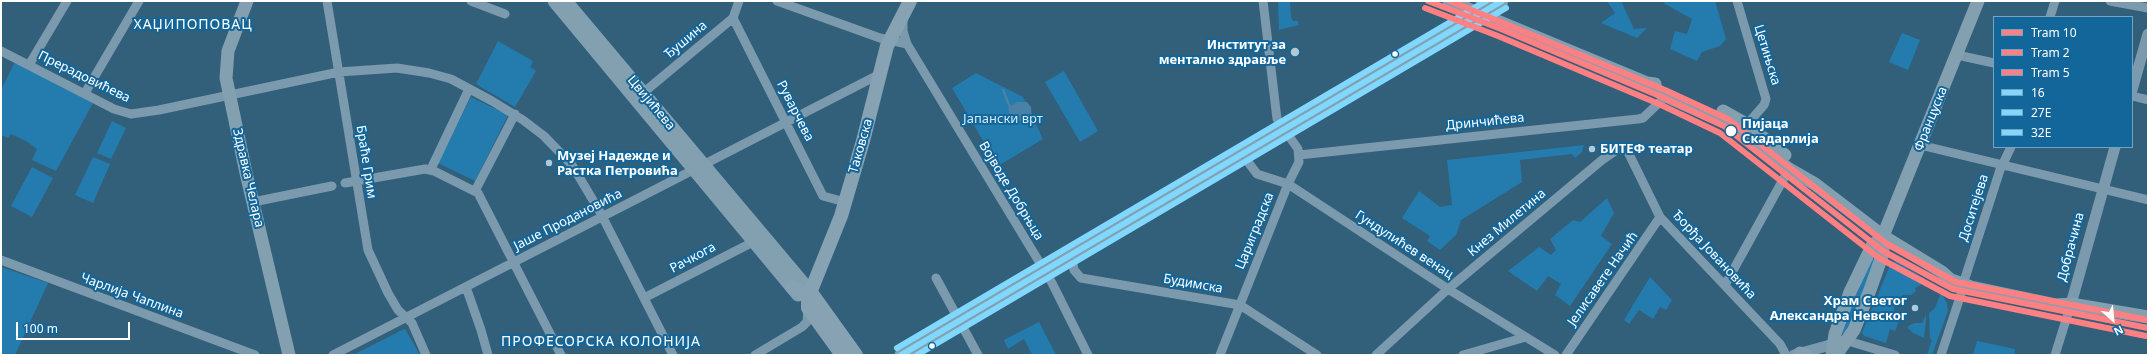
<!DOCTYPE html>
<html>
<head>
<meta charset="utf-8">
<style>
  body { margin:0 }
  #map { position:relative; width:2149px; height:356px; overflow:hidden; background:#325f7a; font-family:"Noto Sans",sans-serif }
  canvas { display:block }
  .frame { position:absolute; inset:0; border:2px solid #fff; pointer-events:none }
  .legend { position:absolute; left:1993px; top:16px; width:140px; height:132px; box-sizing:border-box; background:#136699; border:1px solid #71a3c2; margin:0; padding:5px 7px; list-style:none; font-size:12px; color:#fff }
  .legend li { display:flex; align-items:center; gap:8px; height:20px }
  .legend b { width:20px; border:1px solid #71a3c2 }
  .north { position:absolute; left:2093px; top:300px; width:40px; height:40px; -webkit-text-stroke:3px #136699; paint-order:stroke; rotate:153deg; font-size:11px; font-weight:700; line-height:16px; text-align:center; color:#fff }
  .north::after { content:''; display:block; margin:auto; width:14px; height:18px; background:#fff; clip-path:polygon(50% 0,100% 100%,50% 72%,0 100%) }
  .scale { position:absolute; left:16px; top:322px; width:114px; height:18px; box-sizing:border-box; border:2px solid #fff; border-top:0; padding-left:5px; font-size:12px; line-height:14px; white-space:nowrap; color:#fff; -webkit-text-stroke:3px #136699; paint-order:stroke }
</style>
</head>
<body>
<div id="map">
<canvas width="2149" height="356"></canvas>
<div class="frame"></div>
<ul class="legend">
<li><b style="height:5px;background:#ff8083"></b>Tram 10</li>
<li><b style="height:5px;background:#ff8083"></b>Tram 2</li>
<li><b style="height:5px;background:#ff8083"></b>Tram 5</li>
<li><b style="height:5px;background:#80d8ff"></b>16</li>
<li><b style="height:5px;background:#80d8ff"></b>27E</li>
<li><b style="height:5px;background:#80d8ff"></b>32E</li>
</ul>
<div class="north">N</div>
<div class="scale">100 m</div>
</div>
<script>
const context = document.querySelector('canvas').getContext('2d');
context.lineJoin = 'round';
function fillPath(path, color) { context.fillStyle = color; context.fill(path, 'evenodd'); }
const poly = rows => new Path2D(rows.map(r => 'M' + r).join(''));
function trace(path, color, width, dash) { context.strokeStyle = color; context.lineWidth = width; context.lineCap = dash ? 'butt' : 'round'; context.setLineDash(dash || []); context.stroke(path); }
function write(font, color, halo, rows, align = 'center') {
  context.font = font + ' "Noto Sans",sans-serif'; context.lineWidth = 4; context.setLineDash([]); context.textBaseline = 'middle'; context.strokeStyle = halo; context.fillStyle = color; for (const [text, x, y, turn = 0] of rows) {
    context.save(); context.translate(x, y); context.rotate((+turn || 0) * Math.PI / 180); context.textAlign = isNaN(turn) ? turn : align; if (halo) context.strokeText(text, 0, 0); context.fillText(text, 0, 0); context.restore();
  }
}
fillPath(poly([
  [1278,1,1290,1,1291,17,1293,21,1298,21,1299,25,1279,30],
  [1607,1,1621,1,1634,29,1647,28,1637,38,1601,23,1615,13],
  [1663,1,1715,1,1726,39,1720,46,1702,52,1697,61,1670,49,1675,31,1687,34,1692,19,1665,4],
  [1902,33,1920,40,1908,70,1889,62],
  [498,41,533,61,530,67,536,71,515,107,476,84],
  [15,62,93,103,56,171,32,160,37,149,26,141,11,134,8,138,1,135,1,90],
  [1064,71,1098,131,1080,142,1045,82],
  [976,73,1023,97,1043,139,998,166,952,88],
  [471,97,508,115,475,181,438,163],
  [112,121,126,128,111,159,97,153],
  [1584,145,1582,152,1575,158,1572,154,1520,160,1522,182,1461,220,1456,235,1440,250,1427,241,1430,236,1402,218,1419,191,1440,207,1452,205,1447,160],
  [93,157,110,164,93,203,75,195],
  [32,167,53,178,32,217,11,206],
  [1607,198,1614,213,1601,236,1612,244,1570,306,1555,295,1561,284,1548,276,1537,291,1508,271,1539,247,1551,255,1556,250,1550,239,1573,220,1580,222],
  [1872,258,1876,260,1844,338,1842,327],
  [1896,261,1925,279,1921,285,1915,288,1916,291,1911,295,1903,295,1900,302,1894,307,1895,317,1898,323,1895,331,1890,329,1886,343,1864,336,1862,333,1891,263],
  [1,267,48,283,15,355,1,355],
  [1650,277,1672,300,1666,310,1660,307,1653,319,1639,310,1629,324,1624,320],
  [1941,293,1947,303,1948,311,1932,355,1927,355,1932,340,1930,339,1929,313,1935,308],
  [1926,315,1926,320,1924,338,1913,333,1907,327,1914,323,1922,323],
  [1039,322,1056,355,1030,355,1032,354,1024,339,1008,349,1004,340],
  [405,329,420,355,353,355,400,331],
  [1977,341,2015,349,2014,355,1973,355]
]), '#247cae');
fillPath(poly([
  [1017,102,1027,102,1031,107,1032,119,1025,121,1016,120,1014,115,1010,114,1008,108]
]), '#4a82a5');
trace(poly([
  [1003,90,1010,107],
  [1003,122,1010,120,1014,115]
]), '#4a82a5', 2.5);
trace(poly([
  [327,1,368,250,388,293,398,310,412,323,426,355],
  [471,1,505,14],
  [777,1,880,38,907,44],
  [1480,1,1482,14],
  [1737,1,1766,99,1764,105,1744,128],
  [2110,1,2148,8],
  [903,17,903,31,907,44,1052,283,1088,355],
  [2050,17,2055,1],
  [733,18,823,196,845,202],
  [1,51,114,109,131,114,159,110,339,72,397,68,429,73,451,79,492,101,523,120,544,136,572,165,600,212,673,355],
  [1957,55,1994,63],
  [29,65,67,1],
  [85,93,139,1],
  [643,93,733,18,739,1],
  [2132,96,2148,100],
  [1920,145,2148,200],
  [1242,154,1257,174,1288,184,1448,289,1555,355],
  [1299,155,1638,119,1643,118,1666,96],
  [431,169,469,89],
  [345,183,425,169,434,171,478,193,561,355],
  [475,191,515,114],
  [253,202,332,186],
  [1075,252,1073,264,1074,270,1081,278,1240,305,1317,355],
  [1,260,255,355],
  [936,278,978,355],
  [1965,278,2000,170,2011,147],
  [1725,285,1789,169],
  [466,287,481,330,488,355],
  [644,298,755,241],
  [1848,341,1895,355],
  [333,355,880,74],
  [755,355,802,327,807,322,808,308],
  [1220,355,1288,184,1299,162,1298,149,1277,119,1263,1],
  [1376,355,1448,289,1602,160,1621,147,1627,150,1660,217,1780,344,1786,355],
  [1463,355,1526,337],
  [1566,355,1660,217],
  [1941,355,1964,285],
  [2055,355,2071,304]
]), '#7c9aad', 9);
trace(poly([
  [2132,90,2148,34],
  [2071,304,2115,147],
  [1794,355,1841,342]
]), '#7c9aad', 11);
trace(poly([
  [247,1,228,51,226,78,246,173,289,355],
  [554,1,798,295],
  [566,1,810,291],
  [1449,1,1647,83,1655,84],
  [1647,83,1666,96,1729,124,1789,169,1815,184,1883,236,1942,272,1951,280,1971,287,2056,305,2071,304,2148,317],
  [1723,111,1746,124,1785,155],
  [1800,353,1806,355],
  [901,355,1502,1],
  [1832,355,1835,334,1850,292,1872,246,1883,236,1887,226,1978,1],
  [1836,355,1854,330,1870,290,1883,253,1883,236]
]), '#83a0b1', 13);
trace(poly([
  [792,287,802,293,810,291],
  [810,291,856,355],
  [842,355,808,308,808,298,841,216,863,141,887,46,910,1]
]), '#87a2b3', 14);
trace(poly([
  [901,355,1502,1]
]), '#80d8ff', 6);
trace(poly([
  [917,355,1506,8]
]), '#80d8ff', 6);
trace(poly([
  [897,348,1486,1]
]), '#80d8ff', 6);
trace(poly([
  [1428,1,1501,29,1662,97,1724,126,1883,251,1953,289,2148,328]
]), '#ff8083', 6);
trace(poly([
  [1425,8,1498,36,1659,104,1720,133,1879,258,1950,296,2146,336]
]), '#ff8083', 6);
trace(poly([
  [1450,1,1665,90,1728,119,1887,244,1956,282,2148,320]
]), '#ff8083', 6);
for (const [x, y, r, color] of [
  [1295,52,5,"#b7c7d0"],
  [1395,54,3.5,"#fff"],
  [1731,131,6,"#fff"],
  [1592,149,4,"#b7c7d0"],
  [549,163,4,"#b7c7d0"],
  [1915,308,4,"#b7c7d0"],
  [932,346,3.5,"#fff"]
]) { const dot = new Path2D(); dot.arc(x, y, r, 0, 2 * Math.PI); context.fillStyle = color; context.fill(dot); trace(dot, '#136699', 1.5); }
write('13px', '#fff', '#136699', [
  ["Ђушина",686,40,-40],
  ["Цетињска",1767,55,73],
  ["Прерадовићева",84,77,26],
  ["Цвијићева",651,103,50],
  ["Руварчева",795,111,63],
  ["Француска",1931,119,-68],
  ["Дринчићева",1485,122,-6],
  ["Таковска",861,146,-74],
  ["Браће Грим",366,162,81],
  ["Здравка Челара",248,178,77],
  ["Војводе Добрњца",1011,191,59],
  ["Доситејева",1974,208,-72],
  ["Јаше Продановића",568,220,-27],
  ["Кнез Милетина",1507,223,-40],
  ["Цариградска",1255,231,-68],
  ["Гундулићев венац",1404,245,33],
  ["Добрачина",2071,247,-75],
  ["Ђорђа Јовановића",1714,255,47],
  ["Рачкога",693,258,-28],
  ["Јелисавете Начић",1603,279,-55],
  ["Будимска",1193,284,10],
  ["Чарлија Чаплина",132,296,20]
]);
write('bold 13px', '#fff', '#136699', [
  ["Институт за",1286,45],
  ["ментално здравље",1286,60],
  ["БИТЕФ театар",1600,149,"left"],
  ["Музеј Надежде и",557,156,"left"],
  ["Растка Петровића",557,171,"left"],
  ["Храм Светог",1907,301],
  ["Александра Невског",1907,316]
], 'right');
write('13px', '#ceecfd', '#136699', [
  ["Јапански врт",1003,119]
]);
write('bold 13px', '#fff', '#136699', [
  ["Пијаца",1742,124],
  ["Скадарлија",1742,139]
], 'left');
context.letterSpacing = '1px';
write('14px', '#fff', '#136699', [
  ["ХАЏИПОПОВАЦ",193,25],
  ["ПРОФЕСОРСКА КОЛОНИЈА",601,342]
]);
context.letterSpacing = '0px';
</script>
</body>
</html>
